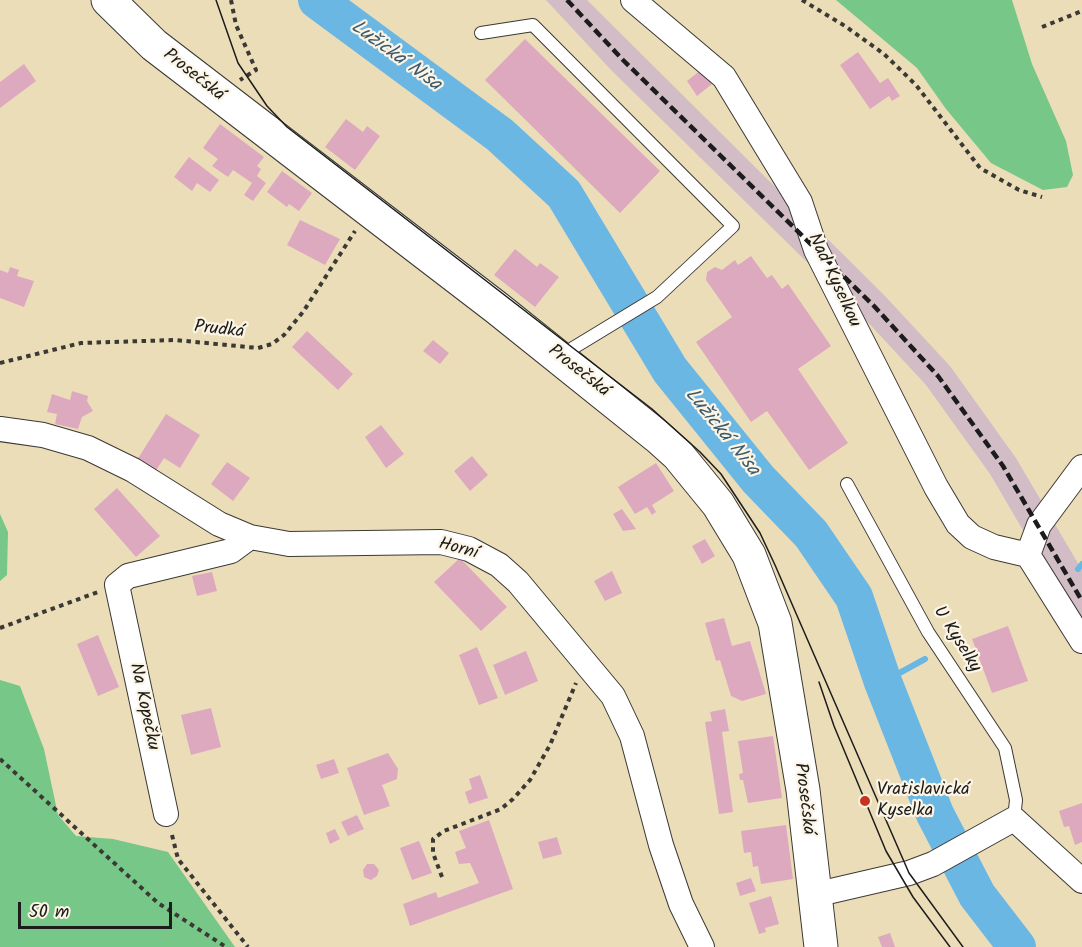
<!DOCTYPE html>
<html>
<head>
<meta charset="utf-8">
<style>
  body { margin:0 }
  #map { position:relative; width:1082px; height:947px; overflow:hidden; background:#ecddb9; font-family:Kalam,sans-serif }
  canvas { display:block }
  .scale { position:absolute; left:18px; top:902px; width:154px; height:27px; box-sizing:border-box; border:3px solid #1c1c1c; border-top:0; padding-left:8px; font-size:18px; line-height:21px; white-space:nowrap; color:#1c1c1c; -webkit-text-stroke:4px #fcf5e5; paint-order:stroke }
</style>
</head>
<body>
<div id="map">
<canvas width="1082" height="947"></canvas>
<div class="scale">50 m</div>
</div>
<script>
const context = document.querySelector('canvas').getContext('2d');
context.lineJoin = 'round';
function fillPath(path, color) { context.fillStyle = color; context.fill(path, 'evenodd'); }
const poly = rows => new Path2D(rows.map(r => 'M' + r).join(''));
function trace(path, color, width, dash) { context.strokeStyle = color; context.lineWidth = width; context.lineCap = dash ? 'butt' : 'round'; context.setLineDash(dash || []); context.stroke(path); }
function write(font, color, halo, rows, align = 'center') {
  context.font = font + ' Kalam,sans-serif'; context.lineWidth = 4.5; context.setLineDash([]); context.textBaseline = 'middle'; context.strokeStyle = halo; context.fillStyle = color; for (const [text, x, y, turn = 0] of rows) {
    context.save(); context.translate(x, y); context.rotate((+turn || 0) * Math.PI / 180); context.textAlign = isNaN(turn) ? turn : align; if (halo) context.strokeText(text, 0, 0); context.fillText(text, 0, 0); context.restore();
  }
}
fillPath(poly([
  [546,0,587,0,885,296,950,366,1016,458,1082,570,1082,631,990,474,926,385,863,317,612,71]
]), '#d2bdc6');
fillPath(poly([
  [836,0,1012,0,1032,64,1066,141,1073,175,1067,187,1043,190,991,163,946,109,917,68],
  [0,514,8,532,7,575,0,581],
  [0,680,20,686,44,749,58,815,76,836,113,839,168,852,235,947,0,947]
]), '#76c788');
trace(poly([
  [1078,569,1082,564],
  [883,682,925,659]
]), '#6bb7e4', 6);
trace(poly([
  [317,0,500,135,564,194,670,370,758,479,811,534,854,597,883,682,935,814,977,895,1017,947]
]), '#6bb7e4', 38);
fillPath(poly([
  [525,39,660,171,620,213,485,80],
  [858,52,880,83,888,78,900,96,892,101,889,96,870,109,840,65],
  [24,64,36,81,0,108,0,82],
  [702,69,712,84,697,96,687,81],
  [346,119,363,132,367,126,380,136,355,170,325,147],
  [220,124,264,157,257,166,261,169,257,176,266,183,253,201,244,195,252,183,233,170,228,177,212,166,218,159,203,148],
  [189,157,219,180,210,192,197,183,192,191,174,177],
  [282,171,312,193,299,211,289,204,287,207,267,192],
  [300,220,340,239,325,265,287,245],
  [515,249,537,267,540,263,559,277,535,307,494,275],
  [751,256,767,278,772,275,782,289,788,284,831,346,798,369,848,443,809,470,767,411,751,422,696,342,732,317,706,280,707,272,715,267,722,270,735,260,738,265],
  [10,267,19,270,17,276,34,281,24,307,0,298,0,270,8,273],
  [307,331,353,374,338,390,292,347],
  [433,340,449,353,440,364,423,351],
  [72,391,88,396,87,401,93,411,82,417,78,429,55,424,57,414,47,412,52,394,70,400],
  [166,414,200,435,180,468,164,458,155,472,137,460],
  [381,425,404,454,386,468,365,437],
  [472,456,488,475,470,491,454,471],
  [227,462,250,478,233,501,211,484],
  [656,463,674,491,652,505,656,512,652,515,647,507,635,514,618,487],
  [117,488,160,536,136,557,94,509],
  [622,509,636,529,623,531,613,514],
  [705,539,715,556,702,564,692,546],
  [460,558,507,607,481,631,434,582],
  [612,571,622,593,605,601,594,581],
  [212,572,217,591,197,596,192,576],
  [724,618,732,646,750,641,766,694,742,701,731,696,720,660,716,661,705,623],
  [1008,626,1028,681,992,693,972,639],
  [98,635,119,687,98,696,77,644],
  [477,647,498,698,479,705,459,655],
  [526,651,538,681,505,695,493,665],
  [211,708,221,747,191,755,181,715],
  [725,709,729,731,722,732,733,812,719,814,705,722,712,721,710,712],
  [773,736,782,798,748,803,743,780,740,780,739,774,743,773,738,741],
  [388,753,398,769,397,779,382,785,390,806,364,815,347,768],
  [334,759,339,773,321,779,316,765],
  [480,775,488,798,469,804,465,792,472,789,469,779],
  [1082,803,1082,842,1075,845,1069,826,1064,827,1059,811],
  [357,815,364,829,348,836,341,822],
  [489,820,513,889,410,926,403,904,436,892,438,898,479,883,470,863,459,864,455,852,466,848,459,831],
  [786,825,793,879,761,884,758,866,753,867,751,852,744,853,741,831],
  [335,829,340,839,330,844,326,833],
  [557,837,562,854,543,859,538,842],
  [419,841,432,873,412,880,400,848],
  [367,864,374,864,379,870,377,876,371,880,364,877,363,870],
  [751,878,756,891,740,896,736,883],
  [771,896,779,924,765,928,766,932,759,934,749,903],
  [890,933,895,947,882,947,878,937]
]), '#dda9bf');
const service = poly([
  [481,33,533,25,733,226,657,297,573,348,564,360],
  [847,484,928,632,1005,748,1016,800,1014,819]
]);
const minor = poly([
  [633,0,724,77,800,202,816,250,936,487,958,524,972,537,994,547,1028,555,1082,641],
  [0,429,43,435,88,448,133,470,219,524,250,537,289,544,441,542,469,549,499,565,518,582,613,696,632,736,661,845,681,904,702,947],
  [1028,555,1039,525,1082,467],
  [166,814,117,585,128,576,231,551,250,537],
  [814,895,909,873,933,864,1014,819,1082,881]
]);
const primary = poly([
  [108,0,154,45,497,308,658,437,678,455,718,504,749,555,775,623,803,790,821,947]
]);
trace(service, '#3b3934', 14);
trace(minor, '#3b3934', 26);
trace(primary, '#3b3934', 35);
trace(poly([
  [231,0,236,25,256,70,240,80],
  [802,0,845,26,884,54,916,85,980,168,1019,190,1042,197],
  [1042,27,1082,11],
  [0,363,81,343,175,340,258,348,272,344,284,335,303,312,355,231],
  [0,628,98,592],
  [0,759,158,903,226,947],
  [172,835,178,859,248,947],
  [442,877,433,853,433,839,444,831,501,809,513,799,530,780,550,745,576,683]
]), '#3b3934', 4, [4.5, 4.5]);
trace(service, '#fff', 12);
trace(minor, '#fff', 24);
trace(primary, '#fff', 33);
trace(poly([
  [216,0,238,63,267,106,287,127,652,409,700,452,721,474,760,533,775,565,909,873,963,947],
  [819,682,834,726,886,851,913,897,950,947]
]), '#1c1c1c', 1.5);
trace(poly([
  [567,0,623,60,874,306,938,376,1003,466,1082,601]
]), '#1c1c1c', 4.5, [9, 4.5]);
for (const [x, y, r, color] of [
  [865,801,6,"#c8321e"]
]) { const dot = new Path2D(); dot.arc(x, y, r, 0, 2 * Math.PI); context.fillStyle = color; context.fill(dot); trace(dot, '#fcf5e5', 2); }
write('18px', '#1c1c1c', '#fcf5e5', [
  ["Prosečská",193,76,38],
  ["Nad Kyselkou",833,281,65],
  ["Prudká",219,331,6],
  ["Prosečská",578,372,38],
  ["Horní",458,550,15],
  ["U Kyselky",956,640,58],
  ["Na Kopečku",143,707,78],
  ["Prosečská",803,799,83]
]);
write('18px', '#1c1c1c', '#fcf5e5', [
  ["Vratislavická",877,791],
  ["Kyselka",877,812]
], 'left');
write('italic 20px', '#3c5a6c', '#fcf5e5', [
  ["Lužická Nisa",395,57,36],
  ["Lužická Nisa",721,433,51]
]);
</script>
</body>
</html>
